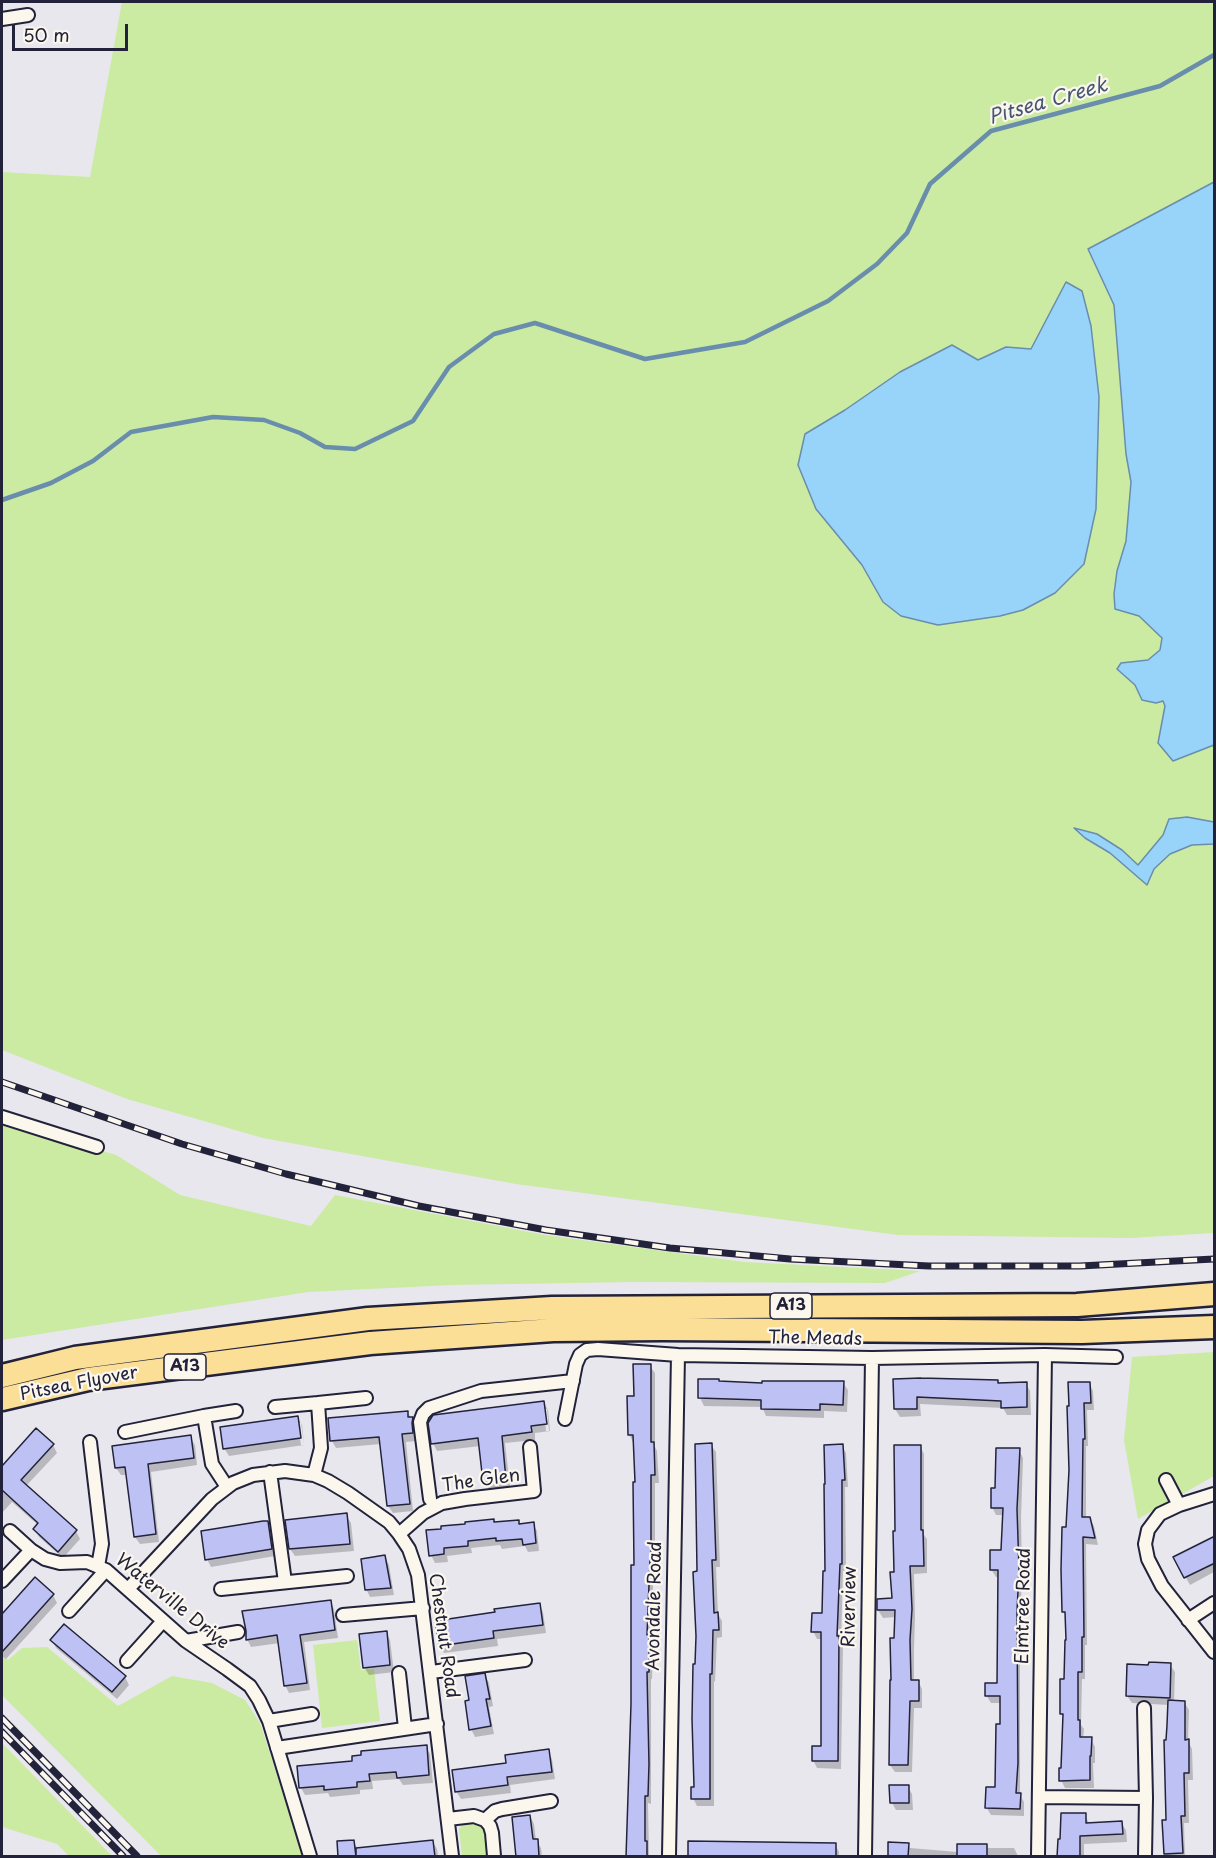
<!DOCTYPE html>
<html>
<head>
<meta charset="utf-8">
<style>
  body { margin:0 }
  #map { position:relative; width:1216px; height:1858px; overflow:hidden; background:#e8e7ee; font-family:"Playpen Sans",sans-serif }
  canvas { display:block }
  .frame { position:absolute; inset:0; border:3px solid #22223b; pointer-events:none }
  .scale { position:absolute; left:12px; top:24px; width:116px; height:27px; box-sizing:border-box; border:3px solid #22223b; border-top:0; padding-left:8px; font-size:18px; line-height:21px; white-space:nowrap; color:#22223b; -webkit-text-stroke:4px #fbf7ec; paint-order:stroke }
</style>
</head>
<body>
<div id="map">
<canvas width="1216" height="1858"></canvas>
<div class="frame"></div>
<div class="scale">50 m</div>
</div>
<script>
const context = document.querySelector('canvas').getContext('2d');
context.lineJoin = 'round';
function fillPath(path, color) { context.fillStyle = color; context.fill(path, 'evenodd'); }
const poly = rows => new Path2D(rows.map(r => 'M' + r).join(''));
function trace(path, color, width, dash) { context.strokeStyle = color; context.lineWidth = width; context.lineCap = dash ? 'butt' : 'round'; context.setLineDash(dash || []); context.stroke(path); }
function write(font, color, halo, rows, align = 'center') {
  context.font = font + ' "Playpen Sans",sans-serif'; context.lineWidth = 4.5; context.setLineDash([]); context.textBaseline = 'middle'; context.strokeStyle = halo; context.fillStyle = color; for (const [text, x, y, turn = 0] of rows) {
    context.save(); context.translate(x, y); context.rotate((+turn || 0) * Math.PI / 180); context.textAlign = isNaN(turn) ? turn : align; if (halo) context.strokeText(text, 0, 0); context.fillText(text, 0, 0); context.restore();
  }
}
fillPath(poly([
  [122,2,1214,2,1214,1233,1130,1238,898,1235,516,1184,263,1138,127,1099,2,1050,2,172,90,177],
  [2,1122,116,1155,180,1195,311,1226,335,1195,545,1235,744,1262,920,1271,885,1283,633,1282,452,1285,308,1292,2,1340],
  [1214,1352,1214,1476,1138,1519,1124,1440,1132,1357],
  [357,1640,361,1670,374,1669,380,1721,322,1728,313,1645],
  [47,1647,118,1706,172,1676,212,1683,245,1700,260,1723,303,1856,161,1856,2,1695,2,1656,8,1660,22,1648],
  [2,1743,112,1856,69,1856,57,1844,2,1827],
  [472,1822,478,1824,485,1832,488,1856,462,1856,459,1829,462,1825]
]), '#cbeaa2');
const water = poly([
  [1214,182,1214,745,1173,761,1158,743,1165,706,1163,701,1156,703,1142,700,1135,685,1117,669,1121,663,1148,660,1160,650,1162,638,1139,616,1115,609,1114,594,1117,571,1126,541,1131,482,1126,454,1114,305,1088,249,1214,182],
  [1066,282,1082,291,1091,326,1099,397,1096,509,1084,564,1055,593,1023,610,1000,616,938,625,901,616,883,602,862,565,816,509,798,465,805,434,845,410,900,372,952,345,978,360,1006,347,1031,349,1066,282],
  [1187,817,1214,822,1214,844,1192,845,1170,854,1154,869,1147,885,1110,853,1085,838,1074,828,1097,834,1122,850,1138,865,1163,835,1169,819,1187,817]
]);
fillPath(water, '#98d4f9');
trace(water, '#698dad', 1.5);
fillPath(poly([
  [650,1366,655,1373,655,1447,657,1451,659,1483,655,1483,655,1568,654,1568,650,1640,653,1644,652,1679,651,1679,651,1804,648,1803,649,1856,628,1856,637,1483,633,1442,629,1434,636,1398],
  [894,1380,1026,1384,1030,1391,1031,1415,1007,1415,1003,1408,920,1404,921,1416,900,1417,895,1409],
  [719,1382,763,1385,843,1383,848,1390,847,1412,824,1411,824,1418,766,1416,762,1407,704,1406,700,1398],
  [1089,1383,1093,1391,1094,1410,1087,1410,1088,1446,1086,1446,1086,1518,1089,1518,1094,1526,1098,1545,1086,1544,1087,1645,1085,1645,1085,1679,1082,1679,1081,1725,1084,1729,1083,1739,1091,1739,1095,1747,1095,1763,1093,1763,1094,1788,1065,1788,1061,1780,1063,1770,1064,1718,1062,1713,1066,1681,1067,1617,1063,1611,1070,1470,1068,1407],
  [544,1403,548,1410,550,1431,535,1433,535,1440,505,1443,510,1487,489,1489,484,1482,481,1446,437,1451,433,1443],
  [544,1409,547,1409,549,1431,546,1431],
  [407,1412,417,1426,416,1441,406,1442,413,1511,393,1513,388,1506,381,1444,336,1448,332,1441],
  [297,1417,302,1425,304,1445,229,1456,224,1448],
  [298,1423,301,1423,304,1445,301,1445],
  [36,1430,53,1445,57,1453,26,1486,76,1531,80,1539,63,1558,39,1537,35,1530,38,1525,12,1502,2,1513,2,1468],
  [190,1437,195,1445,197,1465,151,1472,159,1542,140,1544,135,1537,128,1475,121,1475,116,1468,114,1447],
  [711,1445,716,1452,720,1567,716,1567,718,1614,722,1621,722,1637,717,1638,715,1682,714,1681,714,1806,697,1806,693,1798,696,1788,698,1573],
  [842,1446,846,1453,848,1487,845,1487,846,1571,843,1571,841,1642,843,1645,841,1769,817,1768,813,1760,823,1748,822,1639,817,1639,813,1631,824,1614,826,1572],
  [920,1446,924,1454,924,1535,927,1539,927,1573,914,1574,915,1618,914,1649,914,1681,918,1681,922,1689,922,1708,914,1708,912,1772,895,1772,890,1765,896,1617,883,1618,878,1610,878,1600,893,1600,896,1532],
  [1019,1450,1023,1458,1021,1518,1022,1578,1020,1621,1020,1795,1024,1802,1024,1816,991,1815,986,1807,996,1789,1002,1726,1002,1703,991,1703,986,1695,998,1685,999,1577,996,1577,991,1569,1003,1551,1004,1515,996,1515,992,1507,997,1489],
  [346,1515,351,1523,354,1551,295,1556,290,1549],
  [518,1521,520,1525,533,1524,537,1531,539,1551,528,1552,525,1546,502,1549,500,1545,471,1548,472,1553,447,1556,448,1562,435,1563,431,1555,428,1532],
  [268,1523,272,1530,275,1556,211,1567,207,1559],
  [1214,1537,1214,1572,1190,1585,1175,1558],
  [385,1557,389,1565,394,1595,370,1597,366,1589],
  [35,1579,53,1595,57,1603,6,1659,2,1656,2,1616],
  [330,1601,334,1609,338,1638,304,1642,310,1690,289,1693,285,1685,280,1643,251,1647,247,1639],
  [539,1605,543,1612,546,1633,497,1639,498,1646,444,1653,440,1646],
  [386,1632,390,1640,394,1672,369,1675,364,1667],
  [52,1640,125,1677,129,1685,117,1699,56,1648],
  [1128,1665,1170,1665,1175,1672,1174,1702,1184,1702,1189,1710,1188,1741,1192,1749,1193,1780,1188,1780,1189,1823,1184,1823,1185,1856,1165,1856,1164,1822,1167,1821,1169,1705,1132,1703,1127,1696],
  [485,1675,489,1683,493,1706,489,1707,494,1734,475,1737,471,1729,471,1701],
  [426,1747,430,1754,433,1783,403,1785,399,1779,372,1781,373,1789,360,1790,360,1794,330,1797,328,1793,305,1795,301,1788,354,1762],
  [548,1751,552,1759,555,1779,510,1785,511,1793,461,1799,456,1791,508,1764],
  [908,1787,912,1794,913,1810,896,1810,892,1803],
  [1085,1815,1090,1825,1121,1823,1126,1830,1127,1842,1084,1844,1084,1856,1059,1856],
  [530,1816,534,1824,536,1841,541,1848,542,1856,518,1856],
  [353,1841,358,1849,433,1842,437,1849,438,1856,340,1856],
  [835,1844,839,1852,839,1856,690,1856],
  [908,1844,910,1848,958,1852,986,1846,988,1848,1014,1848,1018,1856,889,1856]
]), '#0003');
trace(poly([
  [2,500,51,483,93,461,131,432,213,417,264,420,300,433,325,447,355,449,413,421,449,367,494,334,535,323,645,359,745,342,828,301,877,264,907,233,930,184,991,131,1160,86,1214,55]
]), '#698dad', 4.5);
const building = poly([
  [633,1364,651,1364,651,1442,654,1442,655,1475,651,1475,651,1560,650,1560,647,1635,649,1635,649,1672,647,1672,649,1764,648,1796,645,1796,645,1841,647,1841,647,1857,626,1857,631,1704,631,1565,634,1565,633,1482,635,1482,633,1435,628,1435,627,1396,634,1396,633,1364],
  [921,1378,998,1380,998,1383,1027,1382,1027,1407,1001,1408,1001,1401,917,1397,917,1409,894,1409,893,1379,921,1378],
  [698,1379,719,1379,719,1381,762,1383,762,1381,844,1381,843,1405,820,1404,820,1410,761,1409,761,1400,698,1398,698,1379],
  [1068,1382,1090,1382,1091,1403,1084,1403,1085,1439,1083,1439,1082,1517,1090,1517,1095,1538,1083,1537,1084,1637,1082,1637,1082,1672,1078,1672,1078,1720,1080,1720,1080,1737,1092,1737,1091,1756,1090,1756,1090,1780,1059,1781,1059,1768,1061,1768,1063,1714,1060,1714,1060,1679,1064,1679,1065,1640,1066,1640,1065,1612,1062,1612,1061,1570,1062,1527,1066,1527,1069,1470,1067,1406,1069,1406,1068,1382],
  [544,1401,547,1424,531,1426,532,1432,502,1436,506,1480,483,1482,478,1438,431,1444,428,1423,433,1415,544,1401],
  [408,1411,408,1417,413,1417,412,1423,413,1433,402,1434,410,1504,387,1506,379,1437,330,1441,328,1418,408,1411],
  [298,1416,301,1438,223,1449,220,1427,298,1416],
  [36,1428,54,1444,21,1480,77,1530,58,1552,33,1529,38,1523,2,1490,2,1466,36,1428],
  [191,1435,194,1458,148,1464,156,1534,134,1537,125,1467,115,1468,112,1446,191,1435],
  [712,1443,716,1560,712,1560,714,1613,718,1612,719,1630,713,1630,712,1674,710,1674,710,1799,691,1799,691,1787,694,1787,692,1719,693,1664,695,1664,696,1636,693,1572,697,1571,695,1444,712,1443],
  [843,1444,845,1480,842,1480,842,1564,840,1564,837,1636,839,1636,838,1761,812,1761,812,1746,821,1746,821,1632,811,1632,812,1613,822,1613,823,1571,825,1571,824,1484,825,1484,824,1445,843,1444],
  [894,1445,921,1445,921,1530,923,1530,924,1566,910,1566,912,1609,910,1640,911,1680,919,1680,919,1701,910,1701,908,1765,889,1765,890,1680,891,1680,890,1638,894,1638,895,1610,877,1610,877,1599,892,1598,890,1572,894,1572,893,1531,895,1531,894,1445],
  [996,1448,1020,1448,1017,1509,1019,1569,1017,1612,1018,1763,1016,1793,1021,1793,1020,1809,985,1808,986,1787,995,1787,996,1724,1000,1724,1000,1696,985,1696,985,1683,997,1683,998,1570,990,1570,990,1550,1001,1550,1003,1508,991,1508,991,1488,995,1488,996,1448],
  [347,1513,350,1544,289,1549,285,1520,347,1513],
  [494,1519,494,1522,519,1520,519,1524,534,1522,536,1543,523,1545,522,1539,496,1541,496,1538,468,1541,468,1546,444,1548,444,1554,429,1556,426,1530,441,1529,441,1526,465,1524,465,1522,494,1519],
  [263,1521,268,1521,272,1549,205,1560,201,1531,263,1521],
  [1215,1536,1215,1563,1184,1578,1173,1557,1215,1536],
  [385,1555,391,1588,365,1590,361,1559,385,1555],
  [35,1577,54,1594,2,1652,2,1614,35,1577],
  [331,1600,335,1630,300,1635,307,1683,284,1686,277,1635,246,1640,246,1631,242,1611,331,1600],
  [540,1603,543,1625,493,1631,494,1638,439,1646,435,1621,495,1612,494,1609,540,1603],
  [64,1624,126,1676,112,1692,50,1640,64,1624],
  [387,1631,390,1665,363,1668,359,1634,387,1631],
  [1149,1662,1171,1663,1170,1698,1126,1696,1127,1664,1148,1665,1149,1662],
  [485,1673,490,1699,486,1699,491,1726,469,1730,465,1701,469,1700,465,1676,485,1673],
  [1168,1700,1185,1701,1185,1740,1189,1739,1189,1773,1184,1773,1185,1816,1181,1816,1183,1853,1164,1854,1162,1820,1166,1820,1164,1740,1166,1740,1167,1725,1168,1700],
  [427,1745,429,1775,397,1778,396,1772,369,1774,370,1781,357,1782,357,1787,324,1790,324,1786,299,1788,297,1766,352,1761,352,1756,361,1755,361,1751,427,1745],
  [549,1749,552,1772,507,1777,508,1785,455,1792,452,1770,506,1763,505,1755,549,1749],
  [889,1785,909,1785,909,1803,890,1803,889,1785],
  [1061,1813,1086,1813,1086,1823,1122,1821,1123,1834,1080,1836,1080,1857,1057,1857,1058,1839,1060,1839,1061,1813],
  [530,1815,533,1839,538,1839,539,1857,516,1857,512,1817,530,1815],
  [354,1840,356,1857,338,1857,337,1841,354,1840],
  [433,1840,435,1857,356,1857,356,1848,433,1840],
  [688,1841,836,1843,836,1857,688,1857,688,1841],
  [888,1842,909,1843,908,1857,888,1857,888,1842],
  [957,1844,987,1844,987,1857,957,1857,957,1844]
]);
fillPath(building, '#bdc1f3');
trace(building, '#22223b', 1.5);
const street = poly([
  [2,19,28,15],
  [2,1117,97,1147],
  [275,1407,318,1403],
  [204,1416,236,1411],
  [565,1419,576,1364,580,1355,587,1350,598,1349,678,1355,872,1358,1045,1355,1116,1357],
  [125,1432,204,1416,212,1464,227,1487],
  [90,1442,102,1544,98,1566],
  [270,1472,285,1582],
  [314,1475,321,1448,318,1403,366,1398],
  [1166,1480,1179,1505],
  [1214,1494,1179,1505,1160,1514,1148,1530,1145,1544,1148,1559,1162,1586,1214,1652],
  [430,1499,420,1422,423,1414,429,1408,481,1391,573,1381],
  [10,1531,31,1550,45,1559,60,1563,87,1562,106,1570,186,1641,227,1669,250,1686,259,1700,269,1721,310,1856],
  [399,1534,423,1513,442,1503,465,1499,534,1491,530,1447],
  [2,1581,31,1550],
  [128,1589,212,1499,233,1483,253,1475,285,1471,314,1475,328,1481,348,1493,389,1522,399,1534,409,1549,418,1575,452,1856],
  [221,1589,347,1576],
  [69,1611,106,1570],
  [343,1615,423,1608],
  [1188,1620,1214,1603],
  [186,1641,238,1632],
  [127,1661,163,1621],
  [431,1672,525,1660],
  [399,1673,405,1728],
  [1144,1708,1146,1798,1145,1856],
  [269,1721,312,1714],
  [277,1748,437,1724],
  [1039,1797,1146,1798],
  [448,1819,474,1816,485,1820,490,1826,492,1833,494,1856],
  [485,1820,495,1811,502,1809,551,1801],
  [669,1856,678,1355],
  [865,1856,872,1358],
  [1038,1856,1045,1355]
]);
const highway = poly([
  [2,1376,75,1358,368,1319,552,1308,1077,1305,1214,1294],
  [2,1399,88,1379,370,1343,553,1330,662,1329,1082,1332,1214,1327]
]);
trace(street, '#22223b', 16);
trace(highway, '#22223b', 27);
trace(street, '#fbf7ec', 12);
trace(highway, '#fbdf96', 22);
const rail = poly([
  [2,1082,182,1144,286,1174,419,1206,546,1230,670,1248,790,1259,929,1266,1080,1266,1214,1259],
  [2,1718,137,1856],
  [2,1732,123,1856]
]);
trace(rail, '#22223b', 7);
trace(rail, '#fbf7ec', 4.5, [14]);
for (const [x, y, w] of [
  [791,1306,42],
  [185,1367,42]
]) { const box = new Path2D(); box.roundRect(x - w / 2, y - 13, w, 26, 4.5); context.fillStyle = '#fbf7ec'; context.fill(box); trace(box, '#22223b', 1.5); }
write('bold 16px', '#22223b', null, [
  ["A13",791,1306],
  ["A13",185,1367]
]);
write('18px', '#22223b', '#fbf7ec', [
  ["The Meads",815,1339,1],
  ["Pitsea Flyover",79,1384,-11],
  ["The Glen",481,1481,-8],
  ["Waterville Drive",172,1602,39],
  ["Avondale Road",655,1606,-89],
  ["Elmtree Road",1024,1606,-89],
  ["Riverview",850,1607,-89],
  ["Chestnut Road",443,1636,82]
]);
write('italic 20px', '#455774', '#fbf7ec', [
  ["Pitsea Creek",1048,102,-16]
]);
</script>
</body>
</html>
